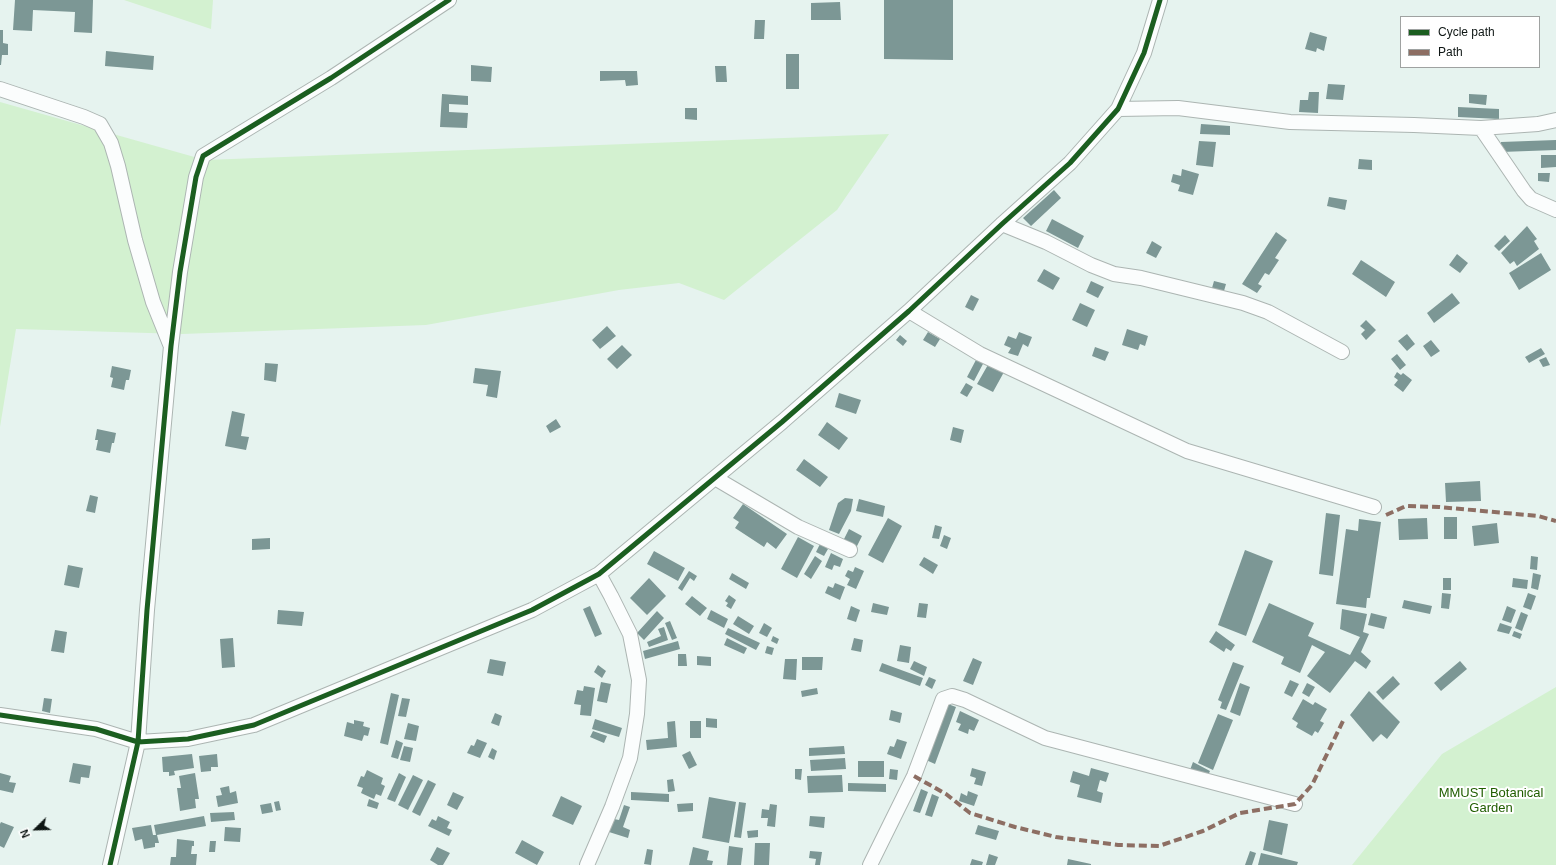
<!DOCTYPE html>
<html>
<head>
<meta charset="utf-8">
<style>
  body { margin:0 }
  #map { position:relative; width:1556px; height:865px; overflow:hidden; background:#e6f3ef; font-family:Arial,sans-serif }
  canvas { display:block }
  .legend { position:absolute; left:1400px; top:16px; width:140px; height:52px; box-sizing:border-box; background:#fff; border:1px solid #9fa2a1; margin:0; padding:5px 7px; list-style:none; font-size:12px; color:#0e1614 }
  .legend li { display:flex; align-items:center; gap:8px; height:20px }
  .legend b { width:20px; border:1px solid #9fa2a1 }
  .north { position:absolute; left:16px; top:809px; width:40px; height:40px; -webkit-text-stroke:3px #fff; paint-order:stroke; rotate:247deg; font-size:11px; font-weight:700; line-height:16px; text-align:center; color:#0e1614 }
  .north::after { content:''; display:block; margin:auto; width:14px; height:18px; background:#0e1614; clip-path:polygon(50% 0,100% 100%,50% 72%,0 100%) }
</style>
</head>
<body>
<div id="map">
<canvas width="1556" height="865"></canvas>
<ul class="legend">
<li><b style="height:5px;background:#1b5e20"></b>Cycle path</li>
<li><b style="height:5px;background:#8d6e63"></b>Path</li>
</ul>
<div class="north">N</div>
</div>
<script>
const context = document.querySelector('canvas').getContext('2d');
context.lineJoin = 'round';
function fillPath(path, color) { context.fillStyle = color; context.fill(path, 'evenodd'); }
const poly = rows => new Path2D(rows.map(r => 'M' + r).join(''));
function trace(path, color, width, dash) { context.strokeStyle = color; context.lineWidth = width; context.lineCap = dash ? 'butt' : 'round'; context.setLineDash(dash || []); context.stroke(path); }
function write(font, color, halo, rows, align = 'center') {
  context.font = font + ' Arial,sans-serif'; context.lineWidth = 4; context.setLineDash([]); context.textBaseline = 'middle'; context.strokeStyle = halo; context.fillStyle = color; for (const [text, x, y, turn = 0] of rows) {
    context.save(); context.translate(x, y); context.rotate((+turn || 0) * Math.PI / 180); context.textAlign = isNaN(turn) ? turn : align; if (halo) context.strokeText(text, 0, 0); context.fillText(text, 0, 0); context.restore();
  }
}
fillPath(poly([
  [124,0,213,0,211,29],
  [0,102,205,160,889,134,837,210,724,300,679,283,619,290,426,325,182,334,16,329,0,427],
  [1556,687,1556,865,1352,865,1442,754]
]), '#d3f1d0');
fillPath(poly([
  [15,0,93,0,92,33,74,32,75,12,33,10,32,31,13,30],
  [884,0,953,0,953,60,884,59],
  [840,2,841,20,811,20,811,3],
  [755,20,765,20,764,39,754,39],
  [0,30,3,30,3,43,8,44,8,55,2,55,1,65,0,65],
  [1310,32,1327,37,1324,51,1317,48,1316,52,1305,49],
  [106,51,154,56,153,70,105,66],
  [786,54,799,54,799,89,786,89],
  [471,65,492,67,491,82,471,81],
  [715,66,726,66,727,82,716,82],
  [600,71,637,71,638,85,626,86,625,80,600,81],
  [1328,84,1345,85,1343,100,1326,99],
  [1309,92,1319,92,1318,113,1299,112,1300,100,1308,100],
  [442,94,468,96,468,105,449,104,449,112,468,113,467,128,440,127],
  [1469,94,1487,95,1486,105,1469,103],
  [1458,107,1499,109,1499,119,1458,117],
  [685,108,697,108,697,120,685,119],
  [1201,124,1230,126,1230,135,1200,134],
  [1556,140,1556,150,1501,152,1501,142],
  [1199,141,1216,142,1213,167,1196,165],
  [1541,155,1556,155,1556,167,1541,168],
  [1359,159,1372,160,1372,170,1358,169],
  [1182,169,1199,174,1193,195,1178,191,1180,185,1171,182,1173,174,1181,176],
  [1538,173,1550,173,1549,182,1538,181],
  [1054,190,1061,198,1031,226,1023,218],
  [1329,197,1347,200,1345,210,1327,206],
  [1052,219,1084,236,1078,248,1046,231],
  [1527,226,1537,239,1534,241,1539,249,1517,266,1514,261,1510,264,1501,253],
  [1276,232,1287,240,1275,258,1279,260,1269,275,1265,273,1258,284,1262,286,1257,293,1242,284],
  [1505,235,1510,241,1499,251,1494,246],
  [1152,241,1162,247,1156,258,1146,253],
  [1541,253,1551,270,1519,290,1509,273],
  [1457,254,1468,263,1460,273,1449,265],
  [1361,260,1395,282,1386,297,1352,274],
  [1044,269,1060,278,1053,290,1037,281],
  [1091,281,1104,287,1098,298,1086,292],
  [1214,281,1226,284,1224,291,1212,288],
  [1452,293,1460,303,1434,323,1427,313],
  [971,295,979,299,973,311,965,307],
  [1080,303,1095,310,1087,327,1072,320],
  [1366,320,1376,330,1366,340,1361,334,1365,330,1360,326],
  [607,326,616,336,600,349,592,340],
  [1127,329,1148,336,1145,346,1140,344,1138,350,1122,345],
  [928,332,940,339,935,347,923,340],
  [1019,332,1032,337,1028,347,1023,344,1018,356,1008,353,1011,348,1004,345,1008,336,1016,339],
  [1407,334,1415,344,1407,351,1398,341],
  [900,335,907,341,903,346,896,340],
  [1431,340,1440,351,1431,357,1423,346],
  [622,345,632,355,617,369,607,359],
  [1095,347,1109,352,1105,361,1092,356],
  [1541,348,1545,354,1529,363,1525,357],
  [1397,354,1406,365,1400,370,1391,359],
  [1546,357,1550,365,1543,367,1539,360],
  [977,358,984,362,974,381,967,377],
  [265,363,278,364,276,382,264,380],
  [989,363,1004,372,993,392,977,384],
  [112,366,131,370,129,380,126,380,124,390,111,387,113,378,110,377],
  [475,368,501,371,497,398,486,396,488,385,473,383],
  [1397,372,1401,375,1403,373,1412,380,1403,392,1394,385,1398,380,1394,377],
  [966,383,973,387,967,397,960,393],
  [839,393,861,400,856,414,835,407],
  [232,411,245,414,241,436,249,437,246,450,225,446],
  [556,419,561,427,550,433,546,426],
  [827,422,848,438,839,450,818,435],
  [953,427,964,430,961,443,950,440],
  [97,429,116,433,114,443,112,443,110,453,96,450,98,440,95,440],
  [804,459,828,477,820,487,796,470],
  [1480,481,1481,501,1446,502,1445,483],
  [90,495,98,497,95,513,86,511],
  [845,498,853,499,851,511,839,534,829,530,838,503],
  [859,499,885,506,883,517,856,511],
  [743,504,787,534,776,549,767,542,764,547,735,528,739,522,733,518],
  [1326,513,1340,515,1333,576,1319,574],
  [1444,517,1457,517,1457,539,1444,539],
  [888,518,902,526,883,563,868,555],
  [1427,518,1428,539,1399,540,1398,519],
  [1359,519,1381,522,1370,598,1367,598,1366,608,1336,604,1346,529,1358,531],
  [1497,523,1499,543,1474,546,1472,526],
  [935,525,942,527,939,539,932,538],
  [849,529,862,536,856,548,843,541],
  [944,535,951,538,947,549,940,546],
  [798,537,814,546,797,578,781,569],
  [270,538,270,549,252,550,252,539],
  [820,544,828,549,824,556,816,552],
  [1245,550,1273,561,1246,636,1218,625],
  [654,551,685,568,678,581,647,564],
  [831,553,843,559,840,567,834,565,832,570,825,567],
  [815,556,822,561,811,579,804,574],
  [1531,556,1538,557,1537,570,1530,569],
  [924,557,938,565,933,574,919,565],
  [68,565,83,568,79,588,64,585],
  [855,567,864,571,856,589,847,585,850,579,845,576,848,570,853,572],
  [689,571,697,576,694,581,690,578,682,591,678,588],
  [732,573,749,583,746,589,729,579],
  [1533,573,1541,575,1538,590,1531,588],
  [649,578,666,596,647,615,630,598],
  [1443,578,1451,578,1451,590,1443,590],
  [1513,578,1528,580,1527,589,1512,587],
  [835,583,845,587,840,600,825,593,828,586,833,588],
  [1442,593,1451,594,1449,609,1441,608],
  [1528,593,1536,596,1531,610,1523,607],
  [729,595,736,600,731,609,726,606,728,603,725,601],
  [692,596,707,608,700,616,685,604],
  [1404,600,1432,606,1430,614,1402,608],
  [873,603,889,607,887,615,871,612],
  [919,603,928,604,926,618,917,617],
  [1269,603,1314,623,1308,636,1350,655,1360,637,1340,629,1342,609,1367,614,1363,632,1369,634,1361,652,1371,661,1366,669,1355,661,1330,693,1307,676,1325,652,1312,645,1300,673,1281,664,1284,657,1252,642],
  [590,606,602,634,595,637,583,609],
  [851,606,860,610,856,622,847,619],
  [1507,606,1516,610,1511,623,1502,620],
  [278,610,304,612,302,626,277,624],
  [711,610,728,619,724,628,707,619],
  [657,611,664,618,644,640,637,633],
  [1521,612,1528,615,1522,631,1515,628],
  [1371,613,1387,617,1384,629,1368,625],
  [738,616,754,626,749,634,733,624],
  [670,621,677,638,672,640,665,623],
  [764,623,772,628,767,637,759,633],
  [1500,623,1512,627,1509,634,1497,631],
  [664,627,668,640,649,647,647,642,661,636,658,629],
  [728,628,760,643,756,650,725,634],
  [55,630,67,632,64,653,51,651],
  [1216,631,1235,645,1231,651,1226,648,1224,652,1209,642],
  [1514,631,1522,634,1520,639,1512,636],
  [773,636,779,639,777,644,771,641],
  [233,638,235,667,222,668,220,639],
  [727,638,747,648,744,654,724,645],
  [854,638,863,640,861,652,851,650],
  [678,641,680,649,645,659,643,651],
  [900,645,911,647,909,663,897,661],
  [767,646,774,648,772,655,765,653],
  [678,654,686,654,687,666,678,666],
  [697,656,711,657,711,666,697,665],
  [802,657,823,657,822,670,802,670],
  [973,658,982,662,973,685,963,681],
  [490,659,506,662,503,676,487,673],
  [785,659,797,659,796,680,783,679],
  [914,661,927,667,924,676,910,669],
  [1460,661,1467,669,1441,691,1434,683],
  [1233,662,1244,666,1226,710,1220,708,1222,702,1218,700],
  [882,663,923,678,920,686,879,671],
  [598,665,606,671,602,678,594,672],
  [1393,676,1400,684,1383,700,1376,692],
  [929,677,936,680,932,689,925,685],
  [1290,680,1299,684,1292,697,1284,693],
  [601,682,611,684,607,703,597,701],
  [1240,683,1250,687,1240,716,1230,712],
  [1307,683,1315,687,1309,697,1302,693],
  [584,686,595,688,591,716,580,715,581,705,574,704,577,690,583,691],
  [817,688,818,694,802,697,801,691],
  [1369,691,1400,722,1387,739,1381,734,1373,742,1350,715],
  [391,693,399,695,388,745,380,743],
  [44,698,52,699,50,713,42,711],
  [402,698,410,699,406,717,398,716],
  [1303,699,1313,705,1315,702,1327,709,1320,721,1324,723,1318,733,1315,731,1312,736,1296,727,1298,723,1292,719],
  [948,704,956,707,935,764,926,760],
  [891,710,902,713,900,723,889,720],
  [960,711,979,720,974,731,969,729,968,734,958,730,961,724,956,722],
  [495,713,502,716,499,726,491,723],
  [1218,714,1233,720,1213,770,1198,763],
  [706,718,717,719,717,728,706,727],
  [595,719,622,728,619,737,592,729],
  [354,720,364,722,363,726,370,728,368,736,364,735,362,741,344,736,347,722,354,724],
  [675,721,677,747,647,750,646,740,668,738,667,722],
  [690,721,701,721,701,738,690,738],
  [408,723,419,726,416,741,404,739],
  [593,731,607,736,604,743,590,737],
  [477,739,487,743,480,758,467,753,471,745,474,746],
  [897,739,907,742,901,759,887,754,890,746,894,747],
  [396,740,403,743,398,759,391,757],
  [404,746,413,748,410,762,400,760],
  [844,746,845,754,809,756,809,748],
  [492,748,497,751,494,760,488,757],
  [690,751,697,765,689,769,682,755],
  [192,754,194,768,174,771,175,775,169,776,169,772,163,772,162,757],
  [217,754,218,767,211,767,211,771,201,772,199,756],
  [845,758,846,769,811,771,810,760],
  [858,761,884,761,884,777,858,777],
  [1193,762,1210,771,1207,778,1190,770],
  [73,763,91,766,89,778,81,777,80,784,69,782],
  [972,768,986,772,982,786,974,784,976,778,970,776],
  [1091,768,1109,773,1106,782,1100,780,1097,791,1103,793,1101,803,1077,797,1080,785,1070,782,1073,771,1089,776],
  [795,769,802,769,801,780,795,779],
  [890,769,898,770,897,780,889,779],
  [367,770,383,778,381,784,385,786,381,796,376,794,374,799,361,793,363,788,357,786,361,776,364,777],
  [0,773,11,776,9,782,16,783,13,793,0,790],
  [195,773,199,799,195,799,196,808,180,811,177,788,181,788,179,776],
  [399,773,406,777,395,802,387,799],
  [413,775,423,780,408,810,398,805],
  [842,775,843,792,808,793,807,776],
  [673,779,675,791,668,792,667,780],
  [428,780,436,784,420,816,412,812],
  [848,783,886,784,886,792,848,791],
  [229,786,230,793,236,791,238,803,218,807,216,796,222,795,220,788],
  [921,789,928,792,920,813,913,811],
  [968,791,978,795,974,806,959,801,961,793,967,796],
  [453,792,464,797,457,810,447,805],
  [631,792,669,794,669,802,631,800],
  [932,794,939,797,932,817,925,815],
  [561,796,582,806,573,825,552,816],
  [709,797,736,802,729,843,702,838],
  [369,799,379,803,377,809,367,806],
  [279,801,281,810,276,811,274,802],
  [739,802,746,803,741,838,734,837],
  [271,803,273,812,262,814,260,805],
  [693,803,693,811,678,812,677,804],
  [770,804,777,805,775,827,767,826,768,818,761,818,762,809,769,810],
  [624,805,630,807,623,827,630,830,628,838,609,832,614,819,619,820],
  [234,812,235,820,211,822,210,813],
  [204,816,206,826,157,835,159,843,155,843,155,847,144,849,142,839,135,841,132,828,151,825,153,835,156,835,154,825],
  [438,816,450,822,447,828,452,830,449,836,428,826,432,819,436,821],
  [810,816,825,817,824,828,809,826],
  [1269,820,1288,824,1282,855,1263,850],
  [1,822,14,827,4,848,0,846,0,824],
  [978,825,999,831,996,840,975,834],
  [225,827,241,828,240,842,224,841],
  [758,830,758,837,748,838,747,831],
  [177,839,194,841,194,846,192,846,191,854,197,854,196,865,170,865,171,857,176,857],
  [522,840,544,852,537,865,515,853],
  [210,841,216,841,215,852,209,852],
  [755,843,770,843,769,865,754,865],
  [729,846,743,848,741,865,727,865],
  [437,847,450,853,443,865,438,865,430,860],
  [693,847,709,851,707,860,713,861,712,865,689,865],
  [647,849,653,850,651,865,644,864],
  [810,851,822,852,820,865,815,865,816,859,809,858],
  [1250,851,1256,853,1252,865,1245,865],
  [1261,853,1298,862,1297,865,1258,865],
  [989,854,998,857,995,865,986,865],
  [972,859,983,862,982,865,970,865],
  [1068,859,1091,864,1091,865,1067,865]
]), '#7c9795');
const street = poly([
  [0,89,84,117,100,124,111,143,118,166,135,240,153,302,170,344],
  [1118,109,1178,108,1290,122,1414,125,1481,128,1538,124,1556,120],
  [1481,128,1524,191,1531,199,1556,210],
  [1002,224,1046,242,1091,265,1114,274,1141,278,1243,303,1268,312,1342,352],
  [909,311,980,354,1187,451,1374,507],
  [715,478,798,527,850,550],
  [0,715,96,729,138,742,188,739,254,725,532,610,599,574,782,422,909,311,1002,224,1070,163,1118,109,1144,53,1160,0],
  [110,865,138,742,147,610,171,346,180,272,196,177,203,156,331,78,449,0],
  [587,865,612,807,630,758,637,714,639,680,630,634,611,596,599,574],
  [870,865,914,776,943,699,952,696,965,700,1045,738,1295,804]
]);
trace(street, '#acb5b2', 16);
trace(street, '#fbfdfd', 14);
trace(poly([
  [1386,515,1406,506,1439,507,1538,516,1556,521],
  [914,776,946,794,970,813,1015,827,1056,837,1118,845,1159,846,1203,831,1240,813,1295,804,1312,785,1343,721]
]), '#8d6e63', 4, [8, 4]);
trace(poly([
  [0,715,96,729,138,742,188,739,254,725,532,610,599,574,782,422,909,311,1002,224,1070,163,1118,109,1144,53,1160,0],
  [110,865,138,742,147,610,171,346,180,272,196,177,203,156,331,78,449,0]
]), '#1b5e20', 5);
write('13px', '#205e00', '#fff', [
  ["MMUST Botanical",1491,793],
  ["Garden",1491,808]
]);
</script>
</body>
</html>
